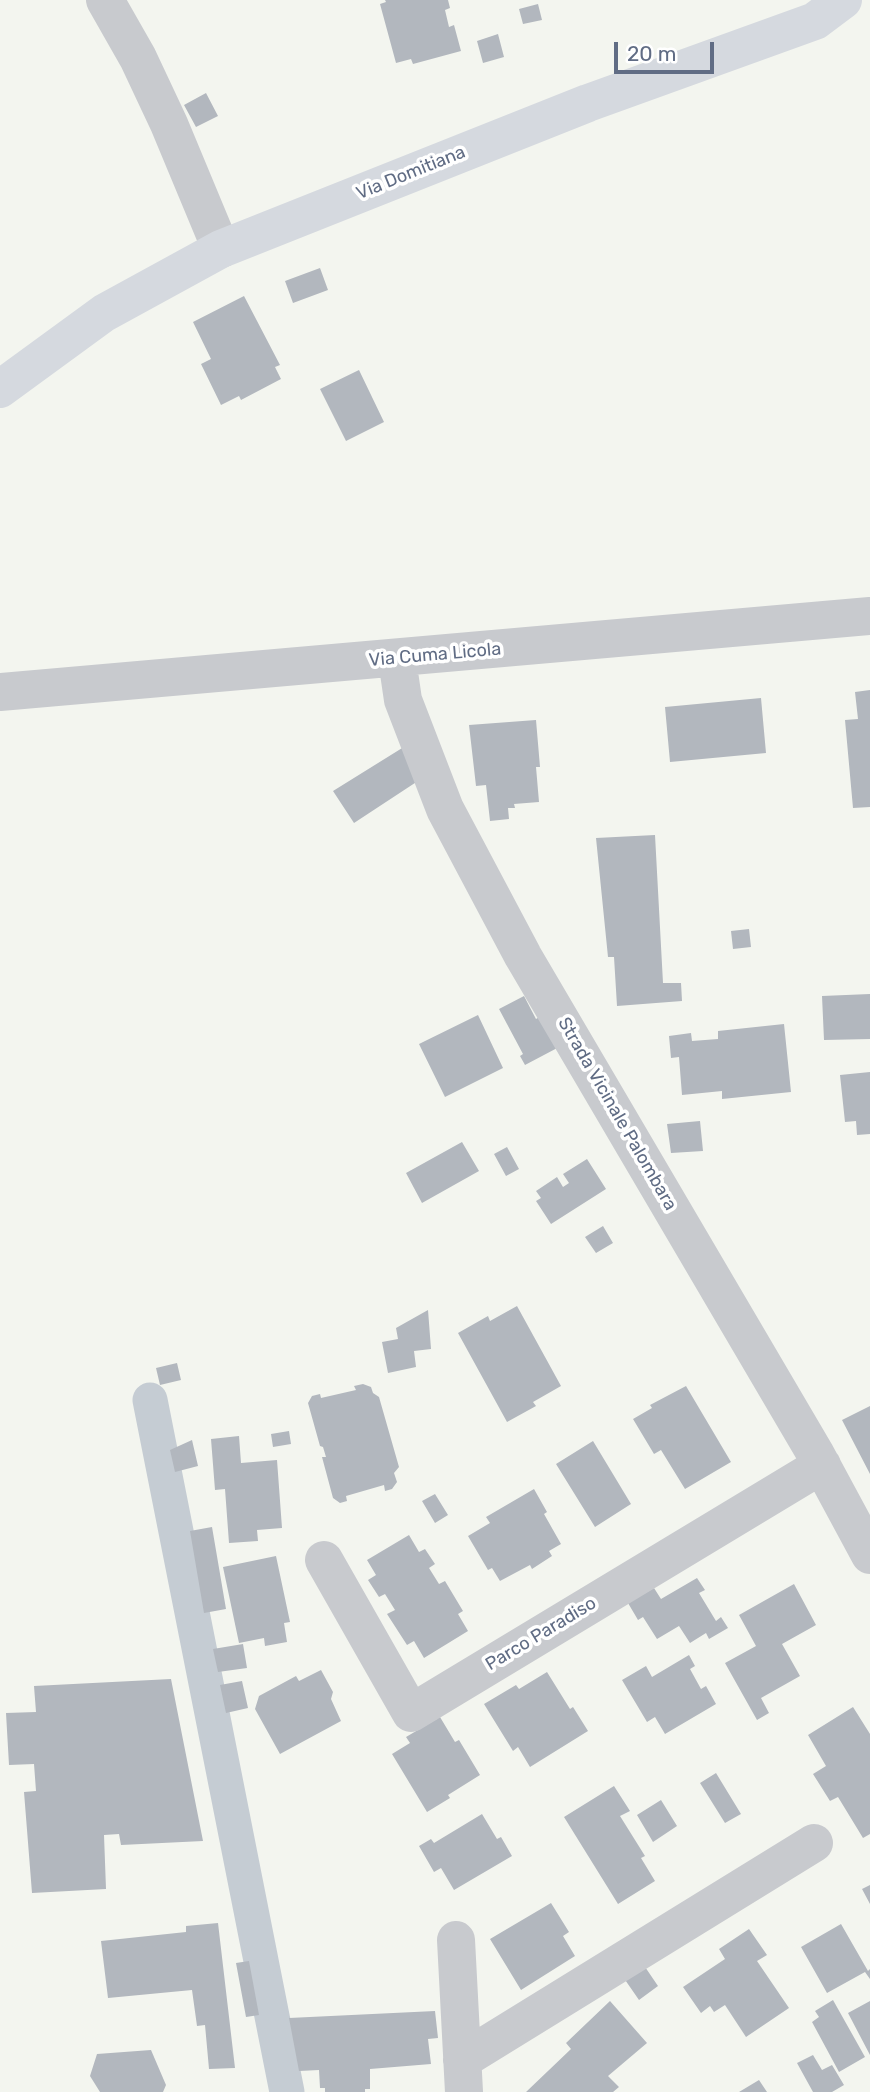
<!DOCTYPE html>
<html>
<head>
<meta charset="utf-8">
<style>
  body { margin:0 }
  #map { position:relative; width:870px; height:2092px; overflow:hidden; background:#f3f5ef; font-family:Rubik,sans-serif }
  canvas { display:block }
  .scale { position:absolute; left:614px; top:42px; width:100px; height:32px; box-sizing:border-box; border:4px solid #606c84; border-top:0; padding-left:9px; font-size:21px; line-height:24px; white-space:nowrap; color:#606c84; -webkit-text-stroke:5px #fff; paint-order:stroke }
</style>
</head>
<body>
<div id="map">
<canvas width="870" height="2092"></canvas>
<div class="scale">20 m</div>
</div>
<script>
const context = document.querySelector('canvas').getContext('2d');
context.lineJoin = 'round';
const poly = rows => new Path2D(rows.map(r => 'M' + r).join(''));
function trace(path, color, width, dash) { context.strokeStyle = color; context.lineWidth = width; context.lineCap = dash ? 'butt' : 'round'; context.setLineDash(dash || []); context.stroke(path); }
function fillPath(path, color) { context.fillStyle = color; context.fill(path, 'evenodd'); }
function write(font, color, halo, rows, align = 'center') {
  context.font = font + ' Rubik,sans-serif'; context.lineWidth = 7; context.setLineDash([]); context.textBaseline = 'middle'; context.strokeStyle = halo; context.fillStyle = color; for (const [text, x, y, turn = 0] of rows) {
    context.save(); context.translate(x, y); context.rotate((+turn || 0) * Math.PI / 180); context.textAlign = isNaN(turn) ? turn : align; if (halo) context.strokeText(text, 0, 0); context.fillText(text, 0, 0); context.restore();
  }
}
trace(poly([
  [150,1400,287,2092]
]), '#c5ccd3', 35);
fillPath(poly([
  [385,0,448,0,450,8,445,10,449,27,454,25,461,51,413,64,411,59,396,63,380,4,386,2],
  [538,4,542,20,523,24,519,9],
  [498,34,504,57,483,63,477,41],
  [206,93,218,116,196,127,184,105],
  [320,268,328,290,293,303,285,281],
  [244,296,280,365,275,367,281,379,241,400,239,396,221,405,201,364,211,359,193,322],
  [359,370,384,422,346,441,320,389],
  [870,690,870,807,853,808,845,720,858,719,855,692],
  [761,698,766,753,670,762,665,707],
  [536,720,540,767,536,767,539,802,514,804,515,808,508,808,509,819,490,821,486,785,476,786,469,725],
  [407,745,424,777,354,823,333,791],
  [655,835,663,983,681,983,682,1001,617,1006,614,957,608,957,596,838],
  [749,929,751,947,733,949,731,931],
  [870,994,870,1039,824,1040,822,996],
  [524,996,536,1019,544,1014,561,1046,525,1065,520,1056,523,1054,499,1009],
  [478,1015,503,1068,445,1097,419,1044],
  [784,1024,791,1092,722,1099,722,1091,682,1095,679,1057,671,1058,669,1036,691,1033,692,1041,718,1039,718,1031],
  [870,1072,870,1134,857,1135,856,1121,845,1122,840,1075],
  [700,1121,703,1151,671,1153,667,1124],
  [462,1142,479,1171,422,1203,406,1173],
  [507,1147,519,1169,506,1176,494,1154],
  [587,1159,606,1189,551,1224,536,1201,541,1198,536,1191,557,1177,563,1187,569,1183,563,1174],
  [603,1226,613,1243,596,1253,585,1237],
  [517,1306,561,1386,533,1402,536,1406,507,1422,458,1333,488,1316,490,1321],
  [428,1310,431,1349,414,1351,416,1367,388,1373,382,1342,398,1339,396,1328],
  [177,1363,181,1380,160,1385,156,1368],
  [363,1384,371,1387,373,1393,379,1397,399,1467,394,1473,397,1482,392,1489,385,1491,384,1485,346,1496,347,1501,340,1503,333,1498,322,1457,326,1457,323,1447,320,1446,308,1403,312,1396,320,1394,321,1398,356,1390,354,1386],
  [686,1386,731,1462,685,1489,661,1450,654,1454,633,1419,652,1408,650,1405],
  [870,1406,870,1474,842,1420],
  [289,1431,291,1444,273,1447,271,1434],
  [239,1436,241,1463,277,1460,282,1528,257,1530,258,1541,229,1543,225,1489,215,1490,211,1439],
  [192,1440,198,1466,175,1472,170,1450],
  [593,1441,631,1504,595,1527,556,1464],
  [534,1489,547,1512,544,1514,561,1544,549,1551,552,1556,532,1569,530,1565,500,1581,492,1568,488,1570,468,1536,490,1523,486,1517],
  [435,1494,448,1515,435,1523,422,1501],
  [212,1527,226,1609,204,1613,190,1531],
  [409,1535,419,1552,425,1549,435,1564,429,1568,439,1584,445,1581,463,1611,458,1614,468,1631,424,1658,414,1641,407,1645,387,1614,395,1610,385,1594,379,1597,368,1580,376,1575,367,1560],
  [276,1556,290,1622,284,1623,287,1642,265,1646,264,1638,239,1643,223,1567],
  [697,1578,705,1590,699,1593,716,1621,721,1617,728,1628,709,1639,706,1633,690,1643,679,1626,657,1639,643,1617,638,1620,628,1603,654,1588,661,1599],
  [794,1584,816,1625,782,1644,800,1676,761,1698,769,1713,757,1720,725,1663,756,1646,739,1615],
  [243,1644,247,1668,218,1672,213,1649],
  [689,1655,695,1666,690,1669,701,1689,706,1686,716,1704,665,1734,655,1717,647,1722,622,1680,646,1666,652,1677],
  [321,1670,333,1692,331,1699,341,1721,280,1754,255,1709,259,1696,296,1676,299,1681],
  [547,1672,570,1709,573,1707,588,1731,530,1767,518,1747,513,1751,484,1704,516,1685,519,1689],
  [171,1679,203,1841,121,1845,119,1834,104,1835,106,1889,32,1893,24,1792,36,1791,34,1764,9,1765,6,1713,36,1712,34,1686],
  [242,1681,248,1708,226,1713,220,1685],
  [853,1707,870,1734,870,1834,863,1838,838,1797,830,1801,813,1774,826,1766,808,1735],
  [440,1717,455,1742,459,1740,480,1775,448,1795,450,1798,427,1812,392,1754,410,1743,406,1737],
  [716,1773,741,1814,725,1823,700,1783],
  [614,1786,630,1811,620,1816,645,1856,641,1858,655,1881,618,1904,564,1817],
  [661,1800,677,1826,653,1842,637,1815],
  [482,1814,497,1839,501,1837,512,1856,454,1890,441,1868,434,1872,419,1846,431,1839,434,1843],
  [870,1885,870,1904,862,1889],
  [551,1903,569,1932,563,1936,575,1956,521,1990,490,1939],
  [218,1923,235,2068,209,2069,205,2025,197,2026,192,1990,108,1998,101,1941,186,1932,186,1926],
  [841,1924,868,1971,870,1969,870,1979,865,1972,827,1993,801,1947],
  [749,1929,767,1955,757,1961,789,2008,746,2037,725,2005,714,2012,710,2006,701,2013,683,1987,725,1959,719,1949],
  [249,1961,259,2015,246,2017,236,1963],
  [641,1961,658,1986,639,2000,621,1974],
  [833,2000,865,2057,839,2072,812,2022,819,2017,815,2011],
  [610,2001,647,2043,608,2076,619,2087,613,2092,526,2092,571,2049,566,2043],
  [870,2001,870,2055,848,2013],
  [435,2011,438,2038,428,2039,431,2064,370,2069,370,2089,365,2089,365,2092,325,2092,325,2088,320,2088,319,2070,299,2071,289,2018],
  [151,2050,166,2085,163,2092,100,2092,90,2076,97,2054],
  [813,2055,822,2070,832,2065,844,2085,832,2092,813,2092,797,2063],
  [759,2080,767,2092,739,2092]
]), '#b2b7be');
trace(poly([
  [105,0,138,58,169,124,221,249],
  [397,659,403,700,445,809,523,956,815,1453,870,1555],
  [0,692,870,616],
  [324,1560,411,1713,822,1465],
  [456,1940,464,2092],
  [462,2060,814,1843]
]), '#c8cace', 38);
trace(poly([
  [0,389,104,313,221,249,588,103,815,21,843,0]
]), '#d5d9df', 38);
write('18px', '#606c84', '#fff', [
  ["Via Domitiana",411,173,-22],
  ["Via Cuma Licola",435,655,-5],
  ["Strada Vicinale Palombara",617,1114,60],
  ["Parco Paradiso",541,1634,-31]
]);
</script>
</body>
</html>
